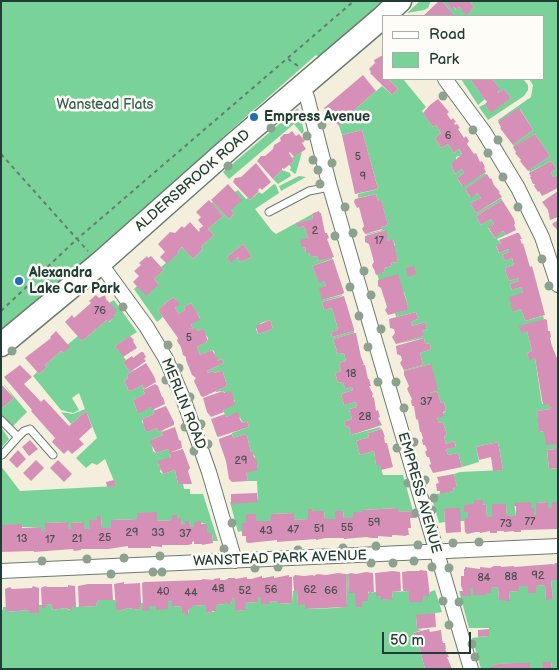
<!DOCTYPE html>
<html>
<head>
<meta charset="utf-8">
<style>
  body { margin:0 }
  #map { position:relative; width:559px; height:670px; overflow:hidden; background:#f4efdd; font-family:"Balsamiq Sans",sans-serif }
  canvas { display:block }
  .frame { position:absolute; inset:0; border:2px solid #1f3d34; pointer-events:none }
  .legend { position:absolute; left:382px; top:15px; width:162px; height:65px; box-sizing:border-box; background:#fdfcf7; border:1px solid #a4b0a9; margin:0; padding:6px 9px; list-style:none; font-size:15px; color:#1f3d34 }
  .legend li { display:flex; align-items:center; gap:10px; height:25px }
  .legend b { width:25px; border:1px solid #a4b0a9 }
  .scale { position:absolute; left:382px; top:632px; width:89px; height:22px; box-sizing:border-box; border:2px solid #1f3d34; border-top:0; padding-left:6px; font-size:15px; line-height:18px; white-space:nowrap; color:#1f3d34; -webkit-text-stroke:4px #fdfcf7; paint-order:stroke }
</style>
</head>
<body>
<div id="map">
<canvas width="559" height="670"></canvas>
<div class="frame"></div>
<ul class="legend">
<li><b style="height:6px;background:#fff"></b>Road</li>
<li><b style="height:14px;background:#79d297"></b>Park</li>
</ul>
<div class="scale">50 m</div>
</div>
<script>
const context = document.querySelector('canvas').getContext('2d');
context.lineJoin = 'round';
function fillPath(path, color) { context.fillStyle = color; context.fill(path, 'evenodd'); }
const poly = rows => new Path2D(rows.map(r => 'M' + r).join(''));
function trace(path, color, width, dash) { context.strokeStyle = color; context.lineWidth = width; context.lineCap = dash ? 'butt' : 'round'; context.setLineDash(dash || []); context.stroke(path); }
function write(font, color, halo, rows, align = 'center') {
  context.font = font + ' "Balsamiq Sans",sans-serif'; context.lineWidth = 5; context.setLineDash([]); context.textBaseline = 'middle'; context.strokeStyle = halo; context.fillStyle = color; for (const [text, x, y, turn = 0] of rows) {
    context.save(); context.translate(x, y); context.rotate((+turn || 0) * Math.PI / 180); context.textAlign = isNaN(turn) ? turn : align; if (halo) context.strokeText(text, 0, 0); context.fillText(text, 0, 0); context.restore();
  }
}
fillPath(poly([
  [1,1,385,1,321,58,316,55,222,138,222,142,1,333],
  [420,1,431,1,428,8,424,10,407,13],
  [442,1,446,1,452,8,454,7,456,10,459,7,466,14,474,7,469,1,558,1,558,175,553,177,551,172,557,169,551,161,530,172,529,170,550,156,535,134,514,147,513,145,533,130,520,109,499,122,498,120,531,97,533,85,529,79,543,79,543,16,455,16],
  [388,79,403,79,426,107,422,111,433,127,436,125,441,133,435,138,441,148,448,144,454,153,459,149,462,155,456,157,456,161,451,164,455,174,462,169,464,173,457,178,462,186,485,173,486,175,465,189,470,197,477,193,481,198,470,203,476,213,501,198,502,200,476,216,481,225,491,219,494,224,488,228,495,238,503,231,506,235,497,239,501,243,496,246,499,253,509,249,509,252,502,255,505,261,512,258,514,265,505,268,506,273,509,281,518,278,519,281,510,284,512,290,521,287,523,293,513,312,521,309,525,321,543,316,544,319,527,331,532,351,527,353,529,359,535,358,542,404,548,404,549,406,550,406,551,409,537,411,540,432,544,431,555,444,556,449,547,450,549,469,558,468,558,502,552,502,552,508,548,508,548,502,536,503,536,515,534,515,534,509,514,503,516,516,507,516,506,504,492,504,492,517,487,517,486,504,483,505,483,500,464,512,468,512,468,518,464,518,464,521,460,521,460,508,447,508,444,510,445,522,439,523,431,495,454,491,453,487,457,487,454,474,460,472,503,470,498,442,476,447,479,462,462,467,458,453,448,455,446,449,456,446,454,441,446,444,444,436,447,435,443,422,439,423,437,418,446,411,444,402,441,403,437,391,430,393,431,364,404,371,404,370,423,365,420,353,429,350,431,348,430,344,425,343,424,338,397,344,423,336,422,331,427,329,425,322,412,326,411,322,418,319,416,312,396,317,395,313,406,310,408,306,404,292,379,280,377,274,385,272,384,268,392,266,391,263,398,262,394,246,395,245,393,240,388,241,385,230,367,235,366,234,382,230,381,227,388,225,381,201,378,201,376,194,358,198,358,194,378,189,362,130,342,135,339,126,353,114,352,112,382,86,392,95,398,89],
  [461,79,470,79,485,99,478,105],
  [492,79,523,79,528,85,528,90,524,96,488,120,479,107,485,104,491,112,511,98,504,89,498,93,497,91,499,88],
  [298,108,304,131,302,134,294,124,229,179,223,172],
  [302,152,296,173,295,174,290,170,291,167,289,165,294,161,292,158],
  [282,170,290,173,291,176,278,184,273,179],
  [299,176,306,177,281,191,279,186],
  [274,184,276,185,279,193,255,209,272,231,276,234,316,212,316,213,312,215,313,219,297,223,298,228,303,226,305,229,308,238,303,248,305,247,306,253,309,253,311,257,317,256,319,261,332,257,332,259,312,266,319,282,324,281,326,286,322,300,342,295,342,296,322,302,324,310,332,308,338,330,331,332,332,337,354,331,354,333,333,339,338,354,344,353,346,361,339,363,341,371,335,373,338,383,343,382,345,389,352,387,353,390,341,394,344,405,356,402,357,407,349,409,352,419,344,422,346,427,349,426,351,435,380,427,381,429,368,433,369,437,356,441,360,455,374,451,376,465,380,465,383,475,403,475,413,511,398,512,398,508,362,510,362,512,353,512,353,518,344,518,343,511,336,511,336,519,325,519,324,511,313,511,312,509,308,509,308,519,294,520,293,513,271,514,271,521,256,521,256,514,246,514,246,523,242,523,242,531,238,532,230,502,258,502,257,481,248,481,246,473,258,467,255,462,256,458,251,452,247,436,245,434,233,438,232,433,249,427,247,421,243,423,237,413,226,417,223,410,235,401,223,391,216,392,216,391,227,386,223,372,220,371,214,373,213,371,208,373,207,371,224,363,222,359,217,361,214,351,212,350,200,355,197,347,208,341,208,338,202,329,197,331,188,330,193,328,191,325,200,318,191,303,184,307,185,310,179,314,175,308,179,304,173,297,158,310,163,317,157,322,134,289,137,286,159,284,154,279,164,270,161,267,179,252,178,251,182,247,193,259,203,249,201,247,214,235,208,229,223,216,211,203,213,202,229,219,234,214,231,210,235,192,238,190,246,199,248,198,250,200,259,192,262,194],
  [243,244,252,257,240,262,238,257,231,262,227,257],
  [270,320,273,329,258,334,256,329,261,323],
  [114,300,137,332,115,346,126,360,123,362,130,372,134,370,134,371,127,375,128,378,124,382,127,386,128,390,131,391,142,385,144,390,143,391,145,394,133,400,137,411,151,407,155,410,153,411,154,414,142,419,142,422,144,425,145,430,148,432,157,428,158,432,165,429,161,432,163,435,151,440,153,451,156,453,168,449,169,452,173,452,169,454,171,457,158,464,161,468,160,472,163,474,175,470,178,484,183,484,184,489,190,489,190,494,203,494,218,541,213,541,212,533,207,533,207,524,194,522,194,527,191,527,189,521,185,521,185,525,182,525,181,519,177,519,177,515,172,515,172,520,157,521,157,513,138,513,138,519,111,520,111,528,102,528,101,516,97,516,97,520,90,520,90,529,84,529,83,522,71,523,71,529,68,529,67,522,45,523,45,531,41,531,41,527,1,527,1,466,20,491,116,486,105,459,97,465,92,463,86,468,76,458,97,438,86,411,71,424,61,412,73,414,85,409,79,393,72,398,79,410,73,413,61,410,33,376,37,372,39,374,47,367,45,365,61,351,63,353,67,345,78,336,82,341,107,320,109,322,114,317,109,303],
  [1,381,27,412,13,426,1,415,1,409,14,398],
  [1,427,9,439,1,448],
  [346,574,348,574,349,593,355,593,362,601,368,593,376,592,381,596,382,600,389,599,393,599,392,592,409,591,409,602,423,602,423,596,430,596,430,592,435,590,442,612,416,616,417,629,422,630,413,633,416,642,418,642,425,669,1,669,1,610,3,610,3,607,6,607,6,612,29,610,29,613,39,605,42,605,42,608,46,608,46,605,51,604,53,610,65,608,70,610,72,607,96,606,98,600,115,600,119,611,128,608,139,610,140,603,143,603,143,610,149,610,149,606,155,606,156,609,168,609,168,601,172,601,172,607,181,606,182,612,186,613,186,616,189,612,189,608,192,606,206,605,206,613,216,611,216,605,225,604,225,599,228,604,231,604,233,598,235,598,235,611,245,610,245,603,258,602,258,597,261,597,262,604,269,604,269,602,278,601,279,604,292,603,293,591,297,591,298,604,305,604,306,609,337,608,347,606],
  [551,580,557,580,558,669,552,669,551,662,543,662,543,669,530,669,530,663,497,664,492,666,492,669,481,669,472,638,489,636,489,628,469,628,459,591,461,591,461,596,470,596,470,588,473,588,474,595,486,595,486,593,491,592,491,588,498,587,499,600,510,600,509,592,519,591,519,586,528,586,528,593,536,593,536,586,545,585,546,599,553,599]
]), '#79d297');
fillPath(poly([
  [439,1,442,1,455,16,423,16],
  [446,1,469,1,474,7,466,15,459,7,457,10,454,7,452,9],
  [383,55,383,79,388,79,398,89,392,95,370,73,371,72,369,69,375,63,374,60],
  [363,75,376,91,352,112,353,114,339,126,324,108],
  [470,79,492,79,500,89,497,91,498,93,504,89,511,98,491,113,485,104,487,102],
  [438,99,449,112,447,114,451,120,453,118,456,122,454,123,455,125,457,124,460,128,458,129,464,138,466,136,469,141,467,144,474,154,476,153,480,162,482,161,485,167,484,168,486,172,463,187,457,178,464,173,462,169,455,174,451,164,462,154,459,149,454,153,448,144,441,148,435,138,441,133,436,125,433,127,423,113,430,105],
  [519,108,533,130,513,145,500,128,501,127,498,122],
  [362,130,378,189,355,194,342,135],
  [292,131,296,136,299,134,305,141,302,143,306,149,294,157,290,152,289,153,294,161,284,169,282,168,282,170,273,179,257,161,261,156,265,156,273,149,274,145,281,141,280,138,284,134,288,134],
  [535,134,550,156,528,171,520,161,521,160,515,153,516,152,513,147],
  [551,161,557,169,551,172,553,177,558,175,558,188,542,196,539,191,538,192,534,186,535,184,533,184,530,177,531,177,529,173],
  [256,163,271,182,262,190,260,188,258,190,259,191,250,200,233,182,235,178,241,177],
  [487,174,490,179,491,178,494,185,500,192,499,193,502,197,476,213,470,203,481,198,477,193,471,198,465,189],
  [228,184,242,200,231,210,234,214,229,219,211,200],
  [558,191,558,217,550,220,548,210,542,202],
  [376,194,378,201,381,200,388,225,381,227,382,229,365,234,362,229,364,226,359,207,357,208,354,202,355,199],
  [209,200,223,216,208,229,214,235,201,247,203,249,193,259,182,247,178,251,179,252,167,264,160,257,165,252,158,244,170,232,175,233,182,226,184,228,190,222,199,232,200,230,199,229,203,226,198,220,201,217,196,212],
  [502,200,514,219,515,224,514,225,516,230,506,235,503,231,495,238,488,227,494,224,491,219,481,225,476,216],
  [319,211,320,213,321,213,325,233,327,233,329,238,327,239,334,257,319,261,317,256,311,257,309,253,306,253,305,247,302,248,300,240,308,238,305,229,303,226,298,228,296,223,313,219,312,214],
  [558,220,558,231,552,224],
  [386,230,388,241,393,239,398,262,391,263,392,266,384,268,385,272,376,275,374,269,373,268,372,265,374,262,369,244,365,242,365,236],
  [517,233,519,233,522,239,520,239,522,244,523,243,530,267,532,266,545,315,525,321,521,309,513,312,509,297,523,293,521,287,512,290,510,284,519,281,518,278,509,281,506,273,505,268,514,265,512,258,505,261,502,255,509,252,509,249,499,253,496,245,501,243,499,240],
  [243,244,252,257,240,262,238,257,231,263,227,257],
  [147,256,148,258,151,256,164,270,154,279,159,284,146,296,133,282,139,276,134,271,141,265,139,263],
  [333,259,344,292,343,294,322,300,319,288,326,286,324,281,319,283,312,266],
  [414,266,416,274,408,277,406,268],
  [398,274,408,306,407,310,388,315,385,310,387,307,381,288,378,286,378,280],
  [96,295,99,298,105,295,106,299,117,311,113,315,115,317,108,322,107,320,82,341,65,322,72,315,74,318,83,310,91,303,89,301],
  [344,296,354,329,354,331,332,337,331,332,338,330,332,308,324,310,322,302],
  [173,297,180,304,175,308,179,314,185,310,184,307,191,303,196,311,200,319,191,325,193,328,188,330,195,328,197,331,202,329,204,330,208,341,197,347,200,355,212,350,218,359,217,361,222,359,224,363,207,371,208,373,213,371,214,373,221,371,223,372,227,386,203,397,201,396,194,381,196,378,192,375,186,360,186,357,183,355,181,347,177,341,178,338,158,310],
  [416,312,418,319,411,322,412,326,425,322,427,329,422,331,424,336,396,344,392,337,395,333,394,329,390,328,389,319],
  [545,319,547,320,548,331,550,331,551,337,550,338,552,346,558,361,558,468,549,469,547,450,556,449,555,444,546,445,544,431,539,432,537,411,551,409,550,406,549,407,548,404,543,405,535,358,529,360,527,353,532,351,527,331,521,333,519,326],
  [270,320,273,329,258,334,256,326],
  [56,331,70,347,63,353,61,351,45,365,47,367,39,374,25,358,51,338,50,337],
  [354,333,356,333,361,357,364,364,362,364,365,365,368,379,369,379,371,386,369,386,373,394,372,396,373,398,374,397,376,411,378,410,380,417,378,418,382,425,351,435,349,426,346,427,344,422,352,419,349,409,357,407,356,402,344,405,341,394,353,390,352,387,345,389,343,382,338,383,335,373,341,371,339,363,346,361,344,353,338,354,333,339],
  [130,336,134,340,133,341,137,348,123,357,115,346],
  [424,338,425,343,430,344,431,348,429,350,420,353,423,365,404,370,400,363,402,360,401,356,397,354,396,346],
  [141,352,143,352,146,357,144,359,146,361,130,372,123,362,132,356,133,358],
  [146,363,154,376,156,382,144,389,142,385,131,391,128,390,127,386,124,382,128,378,127,375],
  [431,364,438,390,430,392,430,393,437,391,441,403,444,402,446,411,443,412,444,416,437,418,439,423,443,422,447,435,444,436,446,444,454,441,456,447,446,449,448,455,458,453,462,467,433,473,429,465,431,464,429,457,427,457,425,452,427,450,425,445,423,445,422,440,423,438,421,432,420,432,418,420,416,419,414,406,412,406,411,401,412,399,407,389,409,386,404,375,404,371],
  [20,365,32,377,24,384,41,402,44,399,69,426,86,411,92,427,79,439,84,444,72,454,68,450,64,454,52,442,55,438,31,411,32,410,4,377],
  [1,384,14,398,1,409],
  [155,384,158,386,162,397,163,397,165,404,152,410,151,407,140,413,137,411,133,400,145,394,143,390],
  [223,391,224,393,229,391,232,393,235,405,223,410,224,412,211,417,207,412,203,398],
  [166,406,174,422,174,425,158,432,157,428,148,432,145,430,142,419,154,414,153,411],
  [237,412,239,414,240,420,243,423,247,421,249,427,218,437,217,436,211,419,225,414,226,417],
  [175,427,179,440,181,441,182,448,169,453,168,449,156,453,150,442,151,440,163,435,161,432],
  [382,429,385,437,384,437,385,443,387,443,393,467,381,470,380,465,376,465,374,451,360,455,356,441,369,437,368,433],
  [232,434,233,438,245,434,247,436,251,452,252,452,254,457,256,458,258,470,246,473,248,481,232,482,229,479,226,461,219,441,219,439],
  [30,440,38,449,29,456,22,447],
  [498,442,503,470,493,471,491,457,479,460,476,447],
  [183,449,190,468,188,471,192,484,178,484,175,470,163,474,158,463,158,461,171,457,169,453],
  [18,450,26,459,17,468,9,460],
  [36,460,44,468,31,481,23,473],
  [58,460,72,474,64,482,50,468],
  [454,474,457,487,453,487,454,491,440,494,440,491,437,491,436,484,439,483,437,477],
  [114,480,116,486,107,487,106,482],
  [257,493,258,502,231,504,231,494],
  [474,500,483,500,483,505,486,504,487,517,492,517,492,504,506,504,507,516,516,516,516,506,514,506,514,503,531,502,531,508,534,508,534,515,536,515,536,503,548,502,548,508,552,508,552,502,558,502,558,529,521,530,521,532,514,532,514,531,504,532,504,531,497,531,497,533,490,533,490,531,480,533,480,532,476,532,467,534,465,532,464,518,468,518,468,512,464,512,464,505,474,504],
  [398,508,398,512,413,511,416,518,410,518,411,528,408,528,409,535,406,535,406,536,395,535,392,535,392,537,378,536,378,538,371,538,367,537,344,539,344,538,326,538,316,540,316,539,277,542,277,540,249,543,246,542,246,536,242,536,242,523,246,523,246,514,256,514,256,521,271,521,271,514,294,513,294,520,308,519,308,509,312,509,313,511,324,511,325,519,336,519,335,511,343,511,344,518,353,518,353,512,362,512,362,510],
  [447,508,460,508,461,532,446,533,444,509],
  [157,512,157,521,172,520,172,515,177,515,177,519,181,518,182,525,185,525,185,521,189,521,191,527,194,527,194,522,201,521,201,524,207,524,207,533,212,533,213,543,202,545,202,544,194,544,194,541,192,542,192,544,188,545,162,545,162,547,151,546,151,548,128,548,128,546,108,549,81,549,81,550,74,551,73,549,34,552,34,551,1,552,2,525,22,524,22,528,41,527,41,531,45,531,45,523,68,522,68,529,71,529,71,523,84,522,84,529,90,529,89,520,97,520,97,516,101,516,102,528,111,528,111,520,138,519,137,513],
  [555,563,558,563,558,580,551,580,553,599,546,600,545,585,536,586,536,593,528,593,528,586,519,586,519,591,509,592,510,601,499,600,498,587,491,588,491,593,486,593,486,595,473,595,473,588,470,588,471,596,461,596,461,591,463,591,461,586,461,576,464,576,464,569,465,569,465,567,480,569,480,567,490,568,494,566,501,566,501,567,514,566,514,567,553,564,554,565],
  [420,570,427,571,430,596,423,596,423,602,409,602,409,591,403,591,402,572,409,571,419,571],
  [393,571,400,572,401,591,392,592,393,599,381,600,381,596,376,596,375,573],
  [366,572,373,573,374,592,369,593,368,591,368,601,362,601,362,607,356,607,355,593,349,593,348,574,351,573,356,574],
  [338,573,346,574,347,607,305,609,305,604,298,605,297,591,294,591,293,577,295,575,304,576,313,575,314,576,317,574,326,575],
  [289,575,289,577,292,577,292,603,278,604,278,601,269,602,269,604,261,604,261,597,258,597,258,602,245,603,246,610,235,611,235,598,233,598,231,604,228,604,225,601,225,604,216,605,216,611,212,611,212,612,206,613,206,605,192,606,192,608,189,608,188,616,186,616,186,613,182,613,181,606,172,607,172,601,168,601,168,609,156,610,155,606,149,606,150,610,143,611,142,583,144,582,202,580,202,579,214,580,213,579,220,578,220,580,224,580,228,579,228,578,235,578,235,579,247,577,247,579,251,579,262,576,262,578,264,578,274,576,274,578],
  [124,582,124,584,140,583,141,603,139,610,128,608,119,611,116,609,114,584],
  [88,584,112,584,113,600,98,600,96,606,79,607,78,586],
  [68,585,75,586,76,607,72,607,71,610,65,608,53,610,51,604,46,605,46,608,42,608,41,588,45,586,48,587,68,587],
  [33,586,39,588,39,613,29,613,29,610,6,612,5,589,10,587,12,589,32,588],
  [435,613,436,627,417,629,416,615],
  [429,629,430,632,441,630,442,639,443,643,445,643,446,649,445,649,449,657,447,657,452,669,425,669,418,642,416,642,413,633],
  [489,629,489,636,478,637,478,630],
  [543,662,551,662,552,669,543,669],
  [515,663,530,663,530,669,492,669,492,666,497,664]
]), '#d68fb6');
const lane = poly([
  [269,212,309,191,330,187],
  [1,420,18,437,24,431,30,429,53,455],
  [2,455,18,437]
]);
const street = poly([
  [445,79,484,132,518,188,542,237,558,285],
  [302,87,307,97,330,187,471,669],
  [100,263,146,326,166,359,183,398,209,472,235,561],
  [1,571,558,546]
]);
const primary = poly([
  [384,16,400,1],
  [1,345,100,263,233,145,383,17]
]);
trace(lane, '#6a7b6f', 9);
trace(street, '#6a7b6f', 16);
trace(primary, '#6a7b6f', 25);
trace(poly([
  [288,59,298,66],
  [1,154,77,239,354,1],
  [1,311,77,239,88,251]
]), '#6a7b6f', 2, [4, 4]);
trace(lane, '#fff', 7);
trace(street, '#fff', 14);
trace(primary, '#fff', 22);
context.fillStyle = '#8ca18e';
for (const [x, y] of [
  [443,96],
  [322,125],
  [271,128],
  [473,130],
  [307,136],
  [498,140],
  [488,153],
  [313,160],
  [332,163],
  [228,166],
  [318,170],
  [503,177],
  [320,184],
  [345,207],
  [518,207],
  [353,233],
  [335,236],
  [542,259],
  [364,271],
  [549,286],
  [350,287],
  [371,295],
  [123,307],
  [359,316],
  [381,329],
  [168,345],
  [368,347],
  [12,351],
  [179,368],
  [166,380],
  [378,382],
  [396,382],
  [190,397],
  [404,408],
  [201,424],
  [185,427],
  [414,442],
  [208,444],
  [397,448],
  [194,451],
  [425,480],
  [408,483],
  [434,498],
  [432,510],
  [416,513],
  [232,523],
  [479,542],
  [453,543],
  [418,545],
  [376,546],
  [343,548],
  [224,549],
  [298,550],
  [160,556],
  [124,558],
  [87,559],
  [42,561],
  [414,561],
  [371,563],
  [393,563],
  [278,567],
  [432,567],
  [255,568],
  [449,568],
  [153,572],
  [162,572],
  [111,574],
  [443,601],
  [459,602],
  [449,625],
  [472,644],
  [475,657]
]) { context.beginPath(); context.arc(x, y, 4.5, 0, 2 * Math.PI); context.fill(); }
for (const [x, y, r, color] of [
  [254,117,5,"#1f6fb2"],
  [19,281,5,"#1f6fb2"]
]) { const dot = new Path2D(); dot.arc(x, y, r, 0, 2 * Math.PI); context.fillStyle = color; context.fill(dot); trace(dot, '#fdfcf7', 2); }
write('11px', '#4d5254', null, [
  ["6",448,136],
  ["5",358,157],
  ["9",363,177],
  ["2",315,231],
  ["17",379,241],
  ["76",100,311],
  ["5",189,338],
  ["18",351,374],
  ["37",426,402],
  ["28",365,417],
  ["29",241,461],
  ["77",530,522],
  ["59",374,523],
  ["73",506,524],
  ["55",347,528],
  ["51",319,529],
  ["47",293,530],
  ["43",266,531],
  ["29",132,533],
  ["33",158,533],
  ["37",185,534],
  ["25",105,538],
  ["13",22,539],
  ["21",77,539],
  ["17",50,540],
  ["92",538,576],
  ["88",511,577],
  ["84",484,578],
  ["48",218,589],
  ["56",271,590],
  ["62",310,590],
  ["52",245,591],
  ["66",331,591],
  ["40",163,592],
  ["44",191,593]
]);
write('14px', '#36624d', '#fdfcf7', [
  ["Wanstead Flats",105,105]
]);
write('bold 14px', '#1f3d34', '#fdfcf7', [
  ["Empress Avenue",264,117],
  ["Alexandra",29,273],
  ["Lake Car Park",29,289]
], 'left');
write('14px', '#1f3d34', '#fdfcf7', [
  ["ALDERSBROOK ROAD",193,181,-41],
  ["MERLIN ROAD",183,404,68],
  ["EMPRESS AVENUE",419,493,74],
  ["WANSTEAD PARK AVENUE",280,559,-2]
]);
</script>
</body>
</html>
